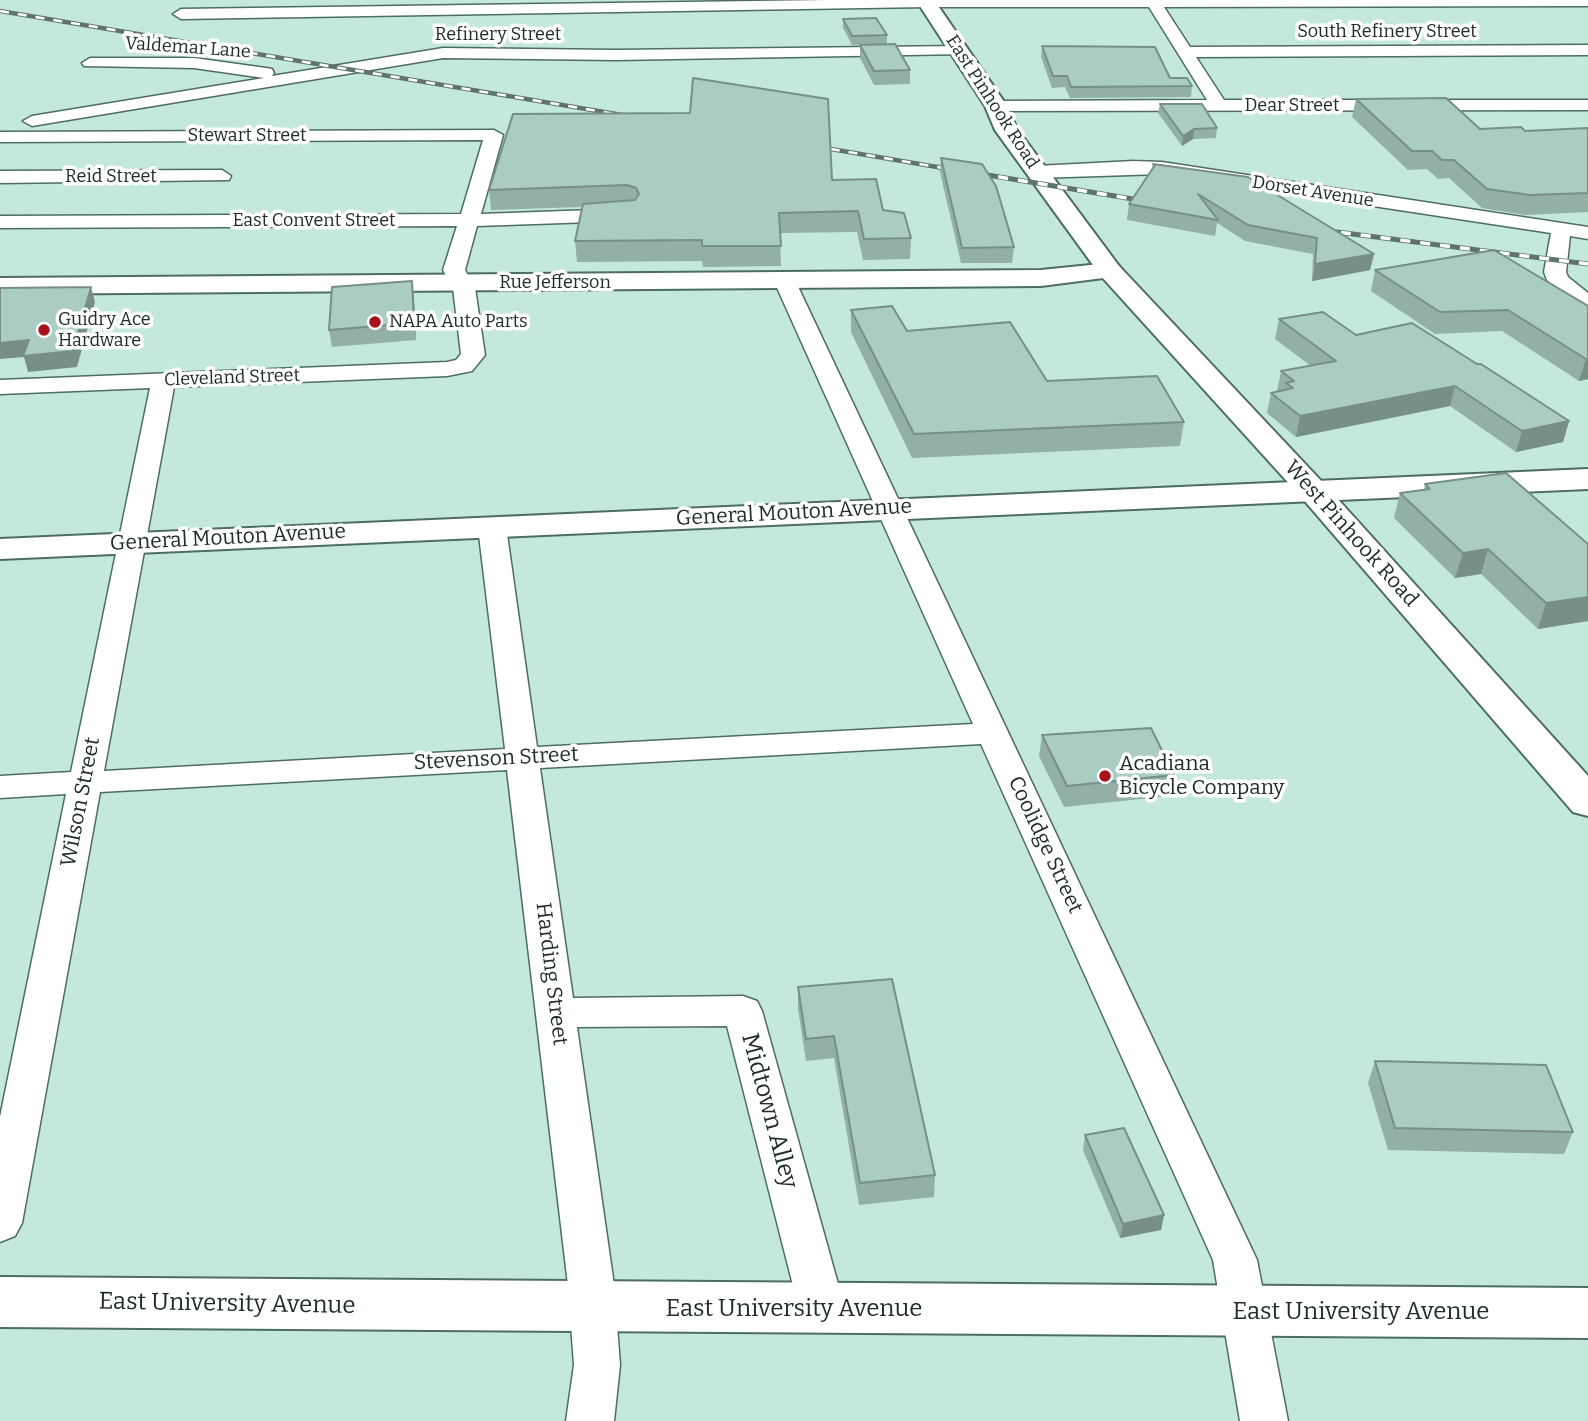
<!DOCTYPE html>
<html>
<head>
<meta charset="utf-8">
<style>
  body { margin:0 }
  canvas { display:block; background:#c5e8de }
</style>
</head>
<body>
<canvas width="1588" height="1421"></canvas>
<script>
const context = document.querySelector('canvas').getContext('2d');
context.lineJoin = 'round';
const poly = rows => new Path2D(rows.map(r => 'M' + r).join(''));
function trace(path, color, width, dash) { context.strokeStyle = color; context.lineWidth = width; context.lineCap = dash ? 'butt' : 'round'; context.setLineDash(dash || []); context.stroke(path); }
function fillPath(path, color) { context.fillStyle = color; context.fill(path, 'evenodd'); }
function write(font, color, halo, rows, align = 'center') {
  context.font = font + ' Bitter,serif'; context.lineWidth = 7; context.setLineDash([]); context.textBaseline = 'middle'; context.strokeStyle = halo; context.fillStyle = color; for (const [text, x, y, turn = 0] of rows) {
    context.save(); context.translate(x, y); context.rotate((+turn || 0) * Math.PI / 180); context.textAlign = isNaN(turn) ? turn : align; if (halo) context.strokeText(text, 0, 0); context.fillText(text, 0, 0); context.restore();
  }
}
const minor = poly([
  [827,0,1588,0,1588,6,1164,7,1190,47,1588,45,1588,55,1196,57,1224,100,1588,100,1588,110,996,111,987,106,996,101,1207,100,1149,7,927,7,181,19,173,14,181,9,827,0],
  [960,46,968,51,966,54,616,60,443,58,32,126,23,121,32,116,264,78,194,68,84,66,82,63,90,58,194,58,266,68,272,69,274,73,272,76,443,48,616,50,960,46],
  [494,130,503,135,481,214,621,209,628,211,631,215,628,219,621,221,477,226,465,270,475,288,485,355,472,371,447,376,174,387,104,771,505,749,478,527,482,521,492,519,502,521,506,527,537,747,973,724,774,281,777,276,785,275,793,276,1257,1260,1288,1421,1240,1421,1213,1260,981,744,540,768,573,998,743,996,757,1001,762,1011,845,1309,838,1323,822,1329,806,1323,799,1309,727,1026,577,1027,614,1285,620,1365,614,1421,566,1421,574,1365,568,1285,507,770,100,792,22,1223,15,1236,0,1242,0,1117,66,794,0,798,0,776,71,772,150,388,0,394,0,380,447,362,456,360,461,354,453,288,443,270,457,226,0,228,0,216,461,214,483,140,0,142,0,132,494,130],
  [1134,161,1162,162,1588,227,1588,239,1570,236,1566,272,1568,277,1588,293,1588,311,1580,309,1547,280,1544,272,1551,233,1162,174,1036,178,1027,172,1036,166,1134,161],
  [222,170,231,176,229,180,0,183,0,171,222,170]
]);
const tertiary = poly([
  [1110,263,1119,266,1123,271,1119,276,1041,286,0,294,0,278,1041,270,1110,263],
  [1588,469,1588,489,0,559,0,539,1588,469]
]);
const secondary = poly([
  [916,0,934,0,1007,106,1017,129,1119,266,1325,485,1588,776,1588,816,1573,812,1303,499,1101,276,995,130,985,106,916,0],
  [0,1277,1588,1288,1588,1338,0,1327,0,1277]
]);
trace(minor, '#4d6c64', 3);
trace(tertiary, '#4d6c64', 4);
trace(secondary, '#4d6c64', 4);
fillPath(minor, '#fff');
fillPath(tertiary, '#fff');
fillPath(secondary, '#fff');
const railFar1 = poly([
  [0,11,634,117],
  [813,146,949,169]
]);
const rail = poly([
  [939,167,1151,202],
  [1321,230,1588,264]
]);
trace(railFar1, '#5d736d', 4.5);
trace(rail, '#5d736d', 5);
trace(railFar1, '#fff', 2.5, [9]);
trace(rail, '#fff', 3.5, [10]);
fillPath(poly([
  [843,19,887,35,887,44,852,45,843,28],
  [860,45,910,70,910,84,874,85,860,58],
  [1042,46,1170,78,1192,86,1191,97,1070,98,1065,87,1052,88,1041,57],
  [1356,99,1480,129,1525,131,1588,128,1588,212,1525,215,1482,208,1449,178,1438,179,1427,169,1408,170,1352,117],
  [1160,104,1217,128,1216,138,1193,139,1182,146,1158,113],
  [690,113,832,180,883,210,911,238,910,259,863,260,857,232,780,233,781,266,703,267,702,261,577,262,575,241,582,207,491,210,489,190],
  [941,158,1014,247,1012,263,961,263,940,172],
  [1153,164,1374,254,1370,270,1312,281,1313,254,1245,241,1217,223,1215,236,1127,220,1129,204,1152,169],
  [1375,270,1588,306,1588,379,1579,381,1502,331,1435,334,1371,291],
  [412,281,414,298,416,340,332,347,329,330],
  [851,310,907,331,1047,381,1184,422,1180,446,912,458,851,332],
  [1279,319,1356,335,1569,421,1563,442,1516,452,1450,406,1296,437,1267,413,1271,393,1277,391,1281,371,1311,366,1275,339],
  [1425,484,1588,544,1588,621,1538,629,1481,574,1455,578,1394,518,1400,493,1424,490],
  [1042,735,1174,775,1170,796,1064,807,1039,756],
  [798,987,935,1175,934,1197,859,1205,834,1058,806,1061,798,1009],
  [1375,1061,1573,1132,1564,1154,1388,1150,1368,1083],
  [1085,1135,1164,1215,1161,1230,1120,1238,1083,1150]
]), '#92afa8');
fillPath(poly([
  [1194,129,1193,139,1182,146,1183,136],
  [1374,254,1370,270,1312,281,1315,264],
  [412,281,414,298,416,340,414,323],
  [91,287,95,302,77,367,28,372,24,357,0,359,0,343,29,340],
  [1586,359,1588,359,1588,379,1579,381],
  [1455,386,1450,406,1296,437,1300,416],
  [1569,421,1563,442,1516,452,1522,431],
  [1488,549,1481,574,1455,578,1463,553],
  [1588,597,1588,621,1538,629,1546,603],
  [1164,1215,1161,1230,1120,1238,1123,1224]
]), '#778f88');
const building = poly([
  [876,18,887,35,852,36,843,19,876,18],
  [895,44,910,70,874,71,860,45,895,44],
  [1042,46,1155,47,1170,78,1187,78,1192,86,1071,87,1067,76,1053,76,1042,46],
  [693,78,828,99,832,180,876,179,883,210,904,213,911,238,864,239,858,211,779,213,781,246,702,246,702,240,575,241,583,204,635,200,639,194,636,188,627,185,489,190,513,114,690,113,693,78],
  [1446,98,1480,129,1521,127,1525,131,1588,128,1588,193,1530,195,1487,189,1454,160,1442,160,1432,151,1412,151,1356,99,1446,98],
  [1160,104,1202,104,1217,128,1194,129,1183,136,1160,104],
  [941,158,982,164,996,186,1014,247,962,248,941,158],
  [1153,164,1248,177,1374,254,1315,264,1317,238,1248,225,1198,194,1218,220,1129,204,1155,165,1153,164],
  [1494,250,1588,306,1588,359,1586,359,1508,310,1440,312,1375,270,1494,250],
  [412,281,414,323,329,330,332,287,412,281],
  [91,287,73,351,23,356,29,340,0,343,0,288,91,287],
  [892,306,907,331,1010,322,1047,381,1157,376,1184,422,914,434,851,310,892,306],
  [1323,312,1356,335,1412,323,1477,364,1481,364,1569,421,1522,431,1455,386,1300,416,1271,393,1293,388,1286,383,1294,381,1281,371,1336,361,1279,319,1323,312],
  [1506,473,1588,544,1588,597,1546,603,1488,549,1463,553,1400,493,1430,489,1425,484,1506,473],
  [1151,728,1174,775,1067,786,1042,735,1151,728],
  [892,979,935,1175,860,1183,834,1036,806,1039,798,987,892,979],
  [1375,1061,1546,1065,1573,1132,1395,1128,1375,1061],
  [1124,1128,1164,1215,1123,1224,1085,1135,1124,1128]
]);
fillPath(building, '#aaccc3');
trace(building, '#778f88', 2);
for (const [x, y, r, color] of [
  [375,322,7,"#a71118"],
  [44,330,7,"#a71118"],
  [1105,776,7,"#a71118"]
]) { const dot = new Path2D(); dot.arc(x, y, r, 0, 2 * Math.PI); context.fillStyle = color; context.fill(dot); trace(dot, '#fff', 2.5); }
write('18px', '#202d2a', '#fff', [
  ["South Refinery Street",1387,32],
  ["Refinery Street",498,35],
  ["Valdemar Lane",188,48,4],
  ["East Pinhook Road",992,102,57],
  ["Dear Street",1292,106],
  ["Stewart Street",247,136],
  ["Reid Street",111,177],
  ["Dorset Avenue",1313,192,9],
  ["East Convent Street",314,221],
  ["Rue Jefferson",555,283],
  ["Cleveland Street",232,378,-2]
]);
write('18px', '#202d2a', '#fff', [
  ["Guidry Ace",58,320],
  ["Hardware",58,341],
  ["NAPA Auto Parts",389,322]
], 'left');
write('21px', '#202d2a', '#fff', [
  ["General Mouton Avenue",794,513,-3],
  ["West Pinhook Road",1351,534,48],
  ["General Mouton Avenue",228,538,-3],
  ["Stevenson Street",496,759,-3],
  ["Wilson Street",81,802,-79],
  ["Coolidge Street",1045,845,65],
  ["Harding Street",551,974,83]
]);
write('21px', '#202d2a', '#fff', [
  ["Acadiana",1119,764],
  ["Bicycle Company",1119,788]
], 'left');
write('24px', '#202d2a', '#fff', [
  ["Midtown Alley",769,1111,75],
  ["East University Avenue",227,1304,1],
  ["East University Avenue",794,1309],
  ["East University Avenue",1361,1312]
]);
</script>
</body>
</html>
